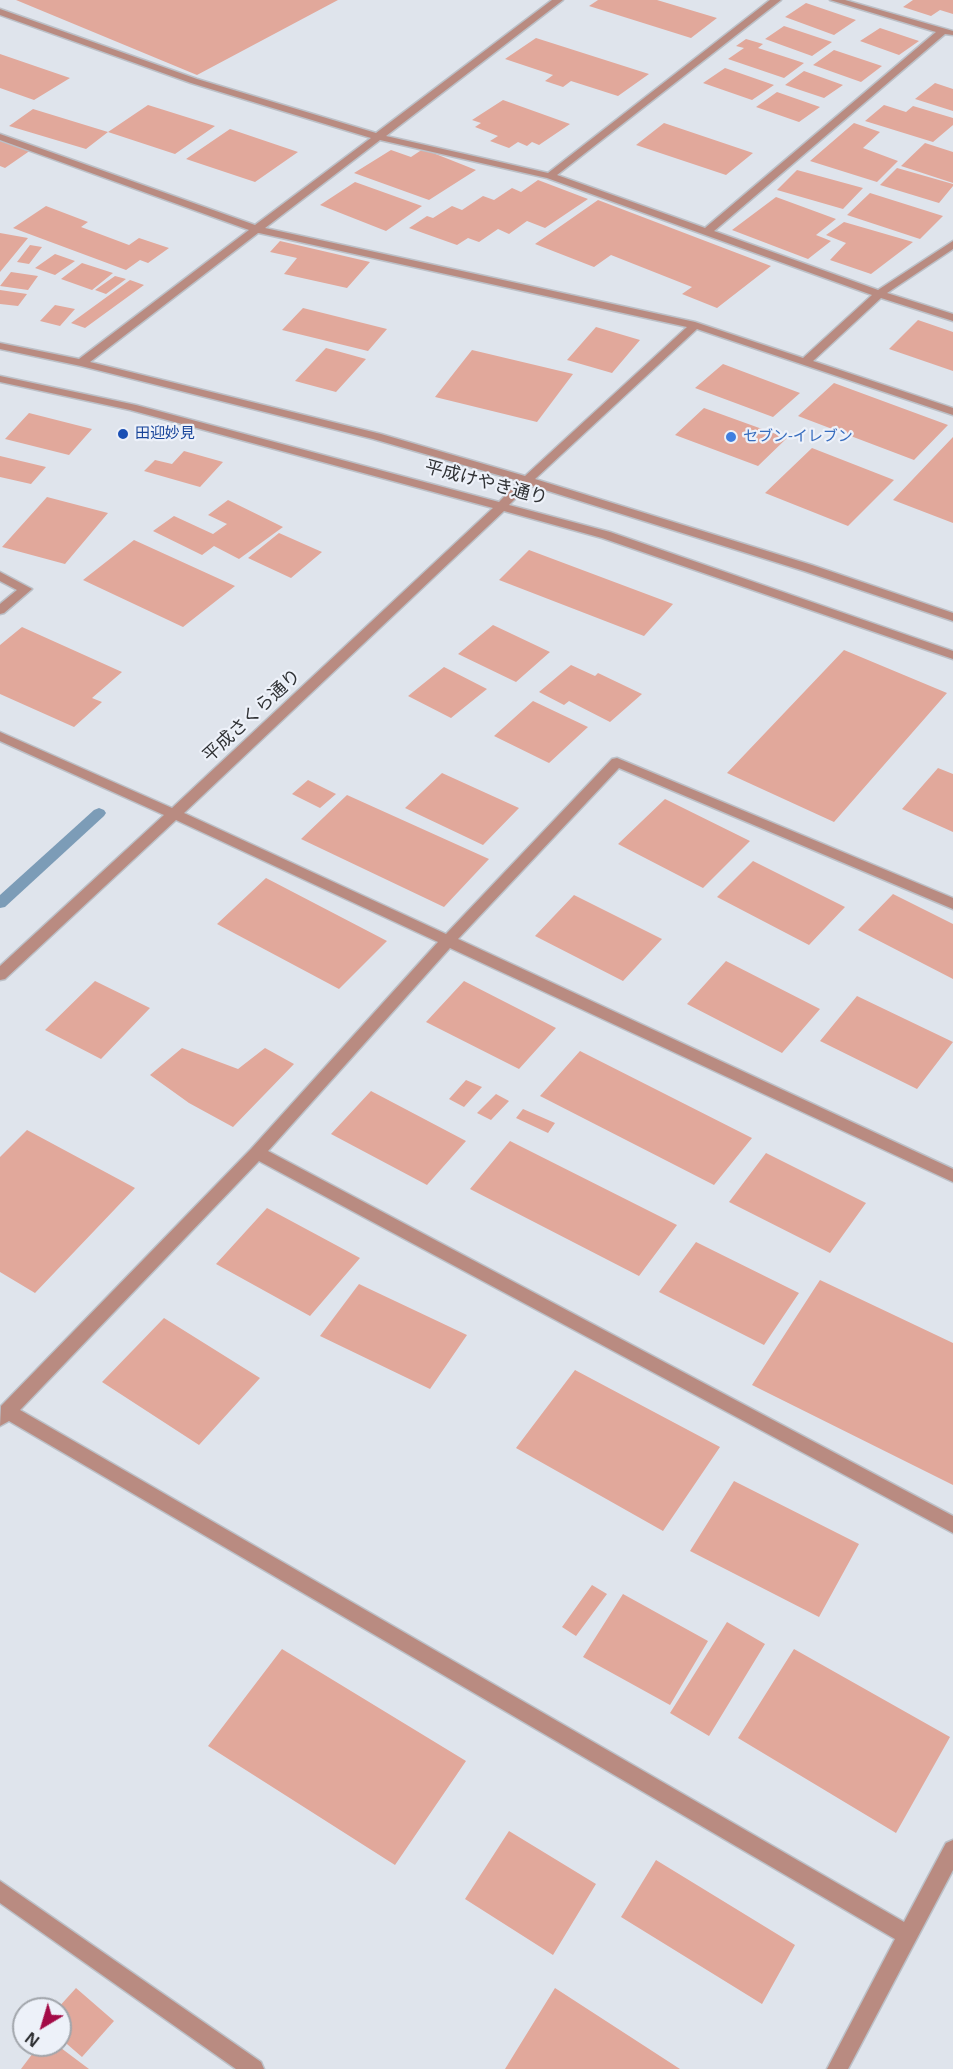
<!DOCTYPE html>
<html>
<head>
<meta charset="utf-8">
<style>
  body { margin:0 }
  #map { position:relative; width:953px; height:2069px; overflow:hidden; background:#dfe4ec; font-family:"Open Sans",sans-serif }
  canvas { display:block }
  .north { position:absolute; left:12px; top:1997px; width:60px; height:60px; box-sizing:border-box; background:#edf1f9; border:2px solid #a1a5ab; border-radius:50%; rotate:218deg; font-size:16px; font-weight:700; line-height:24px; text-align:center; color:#303235 }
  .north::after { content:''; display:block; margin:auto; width:21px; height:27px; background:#a30b47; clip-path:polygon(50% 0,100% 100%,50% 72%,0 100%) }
</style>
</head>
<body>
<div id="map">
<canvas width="953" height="2069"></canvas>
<div class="north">N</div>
</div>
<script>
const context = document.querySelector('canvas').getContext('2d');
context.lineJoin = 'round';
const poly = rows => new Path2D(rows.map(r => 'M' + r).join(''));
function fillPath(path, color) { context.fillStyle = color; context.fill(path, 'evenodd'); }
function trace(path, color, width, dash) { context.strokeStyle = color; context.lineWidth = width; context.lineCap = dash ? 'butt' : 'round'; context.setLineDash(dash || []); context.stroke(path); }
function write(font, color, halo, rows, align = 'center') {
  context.font = font + ' "Open Sans","Noto Sans JP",sans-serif'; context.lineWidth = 4.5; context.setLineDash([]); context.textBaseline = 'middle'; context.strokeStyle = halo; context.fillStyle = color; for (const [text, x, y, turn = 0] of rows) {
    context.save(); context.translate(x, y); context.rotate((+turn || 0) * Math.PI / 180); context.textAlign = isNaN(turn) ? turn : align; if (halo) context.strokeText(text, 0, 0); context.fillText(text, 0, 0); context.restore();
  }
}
fillPath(poly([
  [99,808,104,810,106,813,104,816,5,907,0,908,0,895,94,810,99,808]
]), '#7c9cb7');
fillPath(poly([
  [16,0,338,0,197,75],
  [598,0,657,0,717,18,691,38,589,6],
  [913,0,953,0,953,14,940,10,931,16,903,7],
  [806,3,856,20,834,35,785,17],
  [784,26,832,42,812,56,765,39],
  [880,28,919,41,899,55,860,41],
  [536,38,649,74,618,96,571,81,563,87,545,81,553,75,505,59],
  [746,39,763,44,758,48,804,63,784,78,728,59,744,48,736,46],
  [834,50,882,66,861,82,813,65],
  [0,54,70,78,34,100,0,88],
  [725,68,774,85,752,100,703,83],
  [804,71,843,85,824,98,785,85],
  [935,83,953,89,953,111,915,99],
  [777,92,820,107,799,122,756,107],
  [503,100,570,124,539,145,532,142,527,146,518,142,509,148,490,141,498,136,475,127,481,123,472,120],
  [148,105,215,126,175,154,108,132,86,149,9,126,33,109,108,132],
  [884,105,906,112,913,106,953,118,953,125,933,142,865,121],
  [664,123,753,153,726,175,636,145],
  [854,123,880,132,863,148,898,161,877,182,810,161],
  [230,129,298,152,255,182,186,159],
  [0,140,31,150,5,168,0,166],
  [925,143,953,152,953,183,901,166],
  [423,149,476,170,429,200,354,173,391,150,411,157],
  [897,168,953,184,953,186,939,203,880,185],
  [797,170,863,188,843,209,777,190],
  [538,180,588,199,545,228,527,221,509,234,498,229,479,242,468,238,457,245,409,228,427,216,433,218,452,206,462,210,483,196,494,200,512,188,521,192],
  [355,182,422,206,386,231,320,205],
  [870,193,943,216,920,239,847,215],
  [776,197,836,219,816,235,831,241,808,259,732,230],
  [598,200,771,266,717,308,682,294,692,287,611,255,594,267,535,244],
  [46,206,88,222,81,227,129,245,139,238,169,248,148,263,140,260,126,270,13,228],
  [844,222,913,242,871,274,830,260,846,243,826,235],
  [0,233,28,238,0,272],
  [280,241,370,262,347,288,284,274,297,258,270,252],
  [30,245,42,247,29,264,17,262],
  [55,254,75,261,55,275,35,268],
  [82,263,113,273,92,290,61,279],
  [11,272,38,276,28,290,0,286],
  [115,276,126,279,106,294,95,290],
  [130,280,144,285,85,328,71,323],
  [0,290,27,294,18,306,0,304],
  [55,305,75,309,60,326,40,321],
  [303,308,387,329,368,351,282,330],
  [918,320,953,332,953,371,889,349],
  [596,327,640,340,612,373,567,360],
  [326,348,366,359,336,392,295,381],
  [472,350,573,374,537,422,435,397],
  [723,364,800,393,773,417,695,388],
  [834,383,948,425,914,460,798,416],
  [704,408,787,438,758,466,675,435],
  [29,413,92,429,69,455,5,439],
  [953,437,953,523,893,500],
  [812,448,894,480,848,526,765,493],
  [184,451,223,462,200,487,144,471,155,460,172,464],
  [0,456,46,467,31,484,0,477],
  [47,497,108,513,65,564,2,547],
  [228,500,283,527,239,559,214,546,202,555,153,531,174,516,213,534,227,524,208,515],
  [279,533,322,552,291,578,248,558],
  [134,540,235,586,183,627,83,580],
  [529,550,673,604,644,636,499,580],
  [493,625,550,652,516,682,458,654],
  [22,627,122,672,92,698,102,702,74,727,0,694,0,645],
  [844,650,947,693,834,822,727,773],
  [571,665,595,676,598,673,642,694,610,722,569,701,564,705,539,692],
  [444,667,487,689,451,718,408,696],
  [533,701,588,727,549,763,494,736],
  [938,768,953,774,953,832,902,809],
  [442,773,519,808,483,845,405,808],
  [308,780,336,794,320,808,292,794],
  [347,795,489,859,444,907,301,839],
  [665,799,750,841,703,888,618,844],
  [753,861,845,907,809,945,717,897],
  [266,878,387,941,339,989,217,924],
  [893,894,953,924,953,979,858,930],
  [574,895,662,939,623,981,535,936],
  [726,961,820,1009,782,1053,687,1004],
  [95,981,150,1008,101,1059,45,1030],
  [464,981,556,1028,519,1069,426,1022],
  [857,996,953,1042,917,1089,820,1041],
  [182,1048,238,1069,265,1048,294,1064,233,1127,189,1103,150,1075],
  [580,1051,752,1138,714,1185,540,1096],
  [466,1080,482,1087,464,1107,449,1099],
  [371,1091,466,1141,427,1185,331,1134],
  [496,1094,509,1101,491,1120,477,1113],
  [523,1109,555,1123,548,1133,516,1118],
  [27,1130,135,1188,35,1293,0,1272,0,1157],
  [510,1141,677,1225,639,1276,470,1189],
  [766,1153,866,1203,830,1253,729,1202],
  [267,1208,360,1258,310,1316,216,1264],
  [696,1242,799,1293,764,1345,659,1292],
  [820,1280,953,1343,953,1485,752,1385],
  [359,1284,467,1335,430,1389,320,1336],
  [164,1318,260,1378,199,1445,102,1382],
  [575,1370,720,1447,663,1531,516,1448],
  [734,1481,859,1544,819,1617,690,1551],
  [592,1585,607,1594,576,1636,562,1627],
  [623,1594,708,1641,670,1705,583,1657],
  [727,1622,765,1644,709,1736,670,1713],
  [282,1649,466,1761,395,1865,208,1746],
  [794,1649,950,1737,896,1833,738,1738],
  [509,1831,596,1884,553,1955,465,1899],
  [656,1860,795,1945,762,2004,621,1917],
  [76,1988,114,2021,82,2057,60,2038,60,2009,57,2009],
  [555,1988,680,2069,505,2069],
  [39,2045,57,2045,89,2069,21,2069]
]), '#e1a89b');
const minor = poly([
  [552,0,563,0,386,136,548,173,770,0,781,0,557,175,705,228,936,32,830,0,845,0,953,31,953,35,945,34,714,231,878,290,953,241,953,249,887,293,953,314,953,321,881,298,813,361,953,408,953,415,697,329,535,479,812,565,953,613,953,621,804,571,529,485,509,505,610,532,953,651,953,659,602,538,504,511,184,813,446,934,612,759,617,758,953,898,953,909,619,768,458,939,953,1169,953,1182,450,948,268,1151,953,1516,953,1533,259,1161,20,1410,904,1922,946,1843,953,1840,953,1870,848,2069,827,2069,895,1939,9,1421,0,1426,1,1406,251,1149,438,942,176,820,5,979,0,980,0,966,164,815,0,741,0,732,172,808,493,508,130,410,0,382,0,376,136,405,499,502,519,481,373,439,81,366,0,349,0,343,79,359,249,230,0,140,0,134,255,225,371,138,191,83,0,15,0,9,197,79,376,133,552,0],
  [380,140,547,178,872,295,803,358,695,322,265,228,380,140],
  [258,233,259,233,687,327,525,476,381,434,90,362,258,233],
  [0,572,32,589,4,613,0,614,0,604,17,590,0,581,0,572],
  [0,1881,261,2062,264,2069,236,2069,0,1903,0,1881]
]);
trace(minor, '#bcc0c7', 3);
fillPath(minor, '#b98b81');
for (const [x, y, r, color] of [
  [123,434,6,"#1a4fb4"],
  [731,437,6,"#3f7fe0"]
]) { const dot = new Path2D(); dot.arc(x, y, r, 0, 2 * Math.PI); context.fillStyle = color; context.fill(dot); trace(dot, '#edf1f9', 2); }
write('15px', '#164399', '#edf1f9', [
  ["田迎妙見",135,434]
], 'left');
write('15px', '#366cbe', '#edf1f9', [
  ["セブン-イレブン",743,437]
], 'left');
write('18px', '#303235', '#edf1f9', [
  ["平成けやき通り",486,483,15],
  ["平成さくら通り",252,716,-43]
]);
</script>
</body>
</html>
